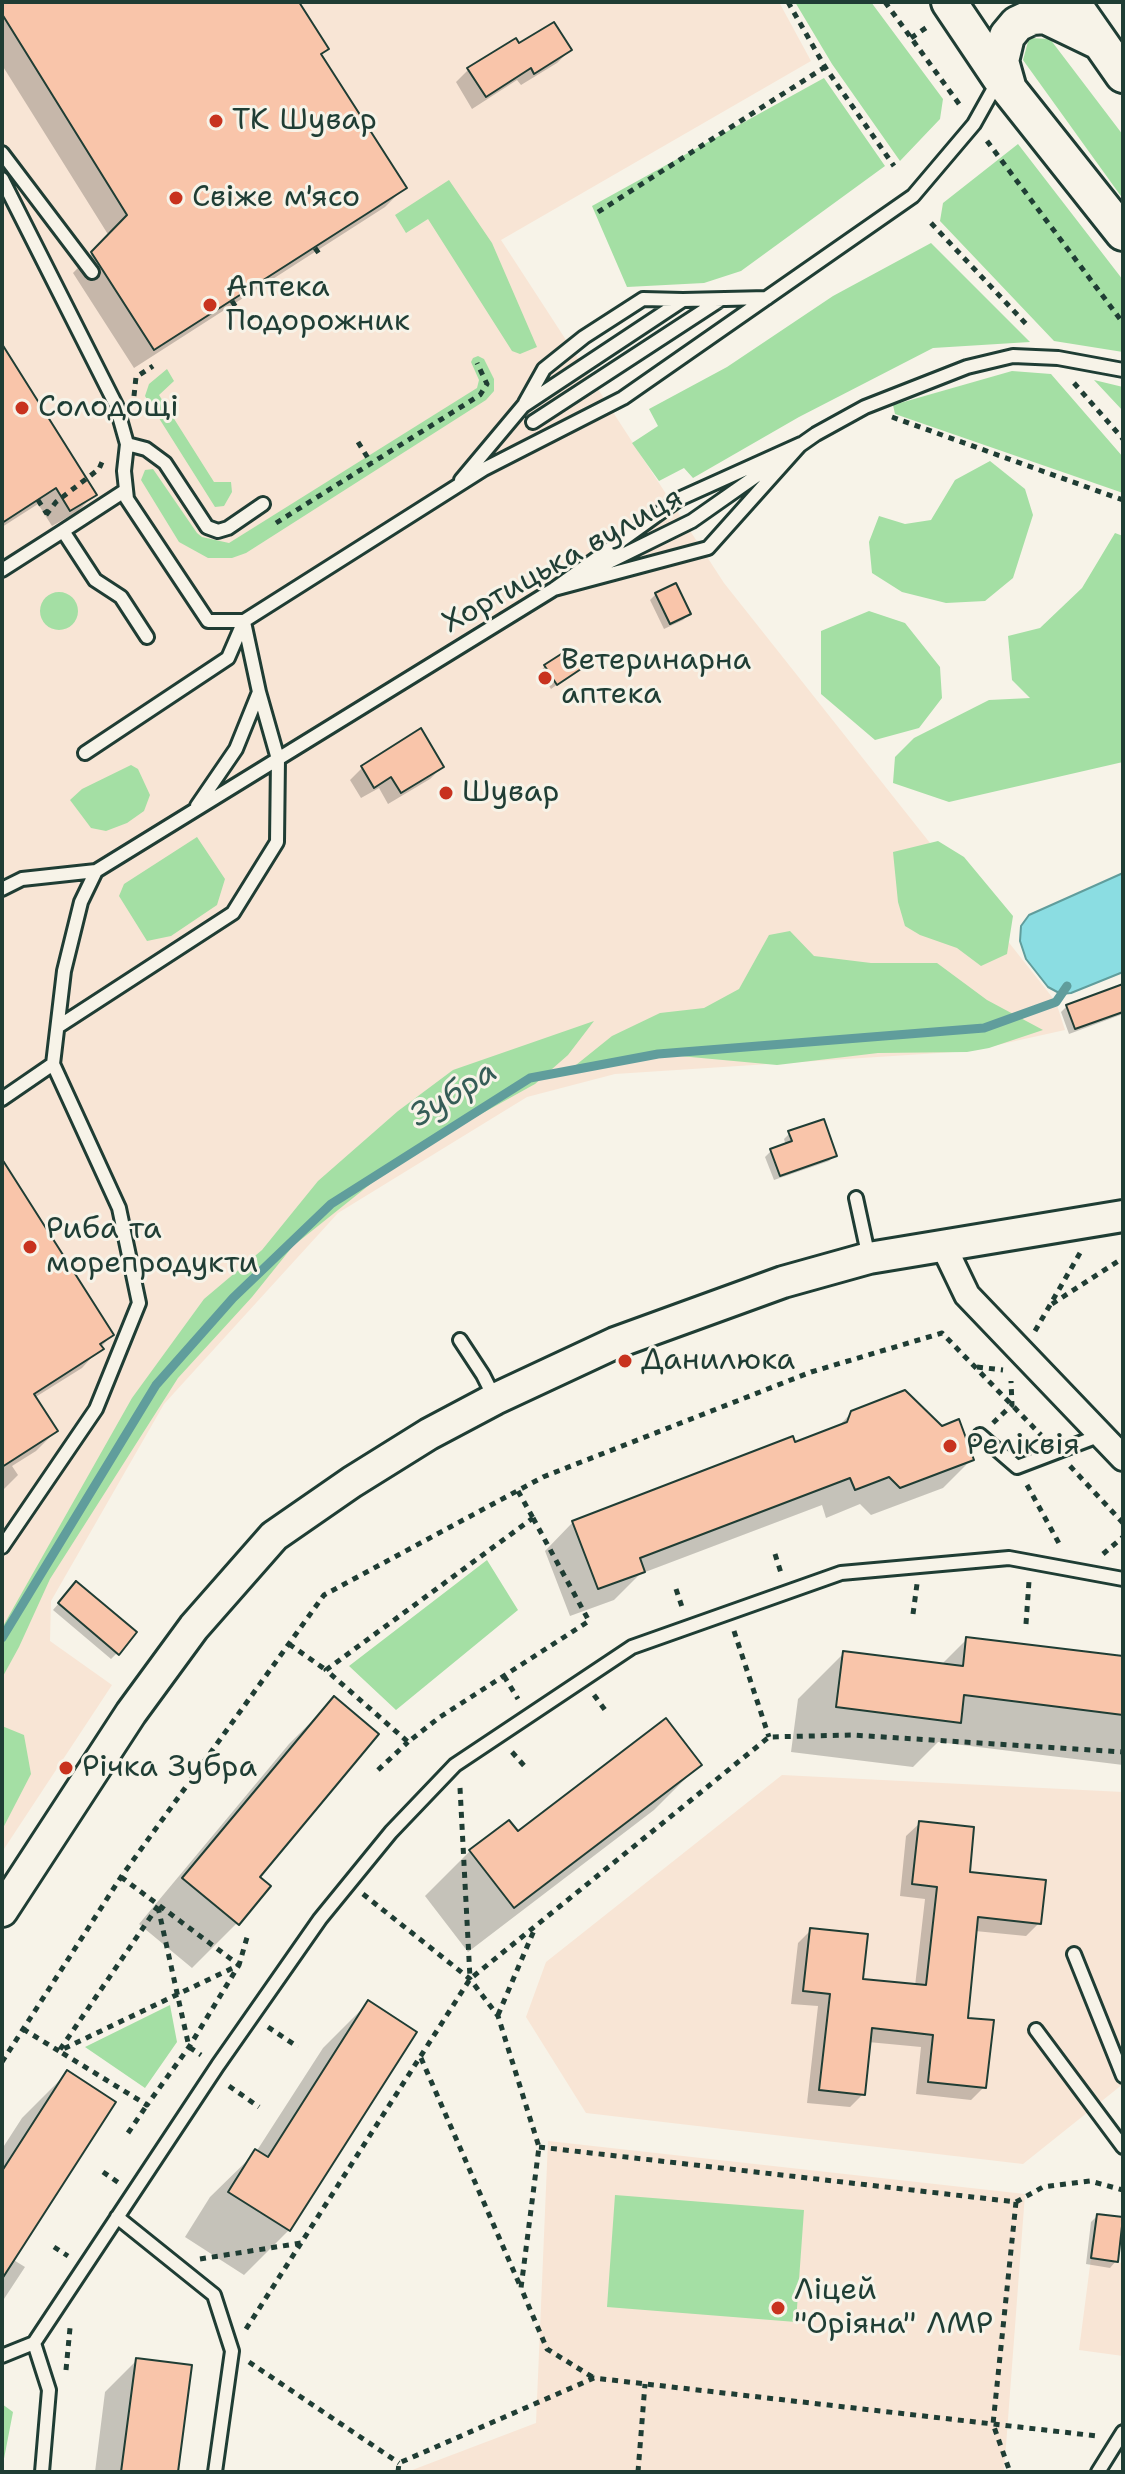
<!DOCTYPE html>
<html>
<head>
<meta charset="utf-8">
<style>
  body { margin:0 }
  #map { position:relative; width:1125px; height:2474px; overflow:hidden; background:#f7f3e8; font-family:"Shantell Sans",sans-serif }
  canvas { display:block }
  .frame { position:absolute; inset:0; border:4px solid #1f3d34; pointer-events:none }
</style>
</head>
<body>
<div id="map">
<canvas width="1125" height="2474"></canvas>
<div class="frame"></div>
</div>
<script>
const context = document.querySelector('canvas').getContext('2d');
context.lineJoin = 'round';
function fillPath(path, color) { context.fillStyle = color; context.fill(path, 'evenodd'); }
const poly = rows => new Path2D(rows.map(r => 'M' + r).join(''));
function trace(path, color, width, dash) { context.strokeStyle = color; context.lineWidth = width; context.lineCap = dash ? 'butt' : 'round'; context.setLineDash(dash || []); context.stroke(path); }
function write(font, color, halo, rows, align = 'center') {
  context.font = font + ' "Shantell Sans",sans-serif'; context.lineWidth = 6; context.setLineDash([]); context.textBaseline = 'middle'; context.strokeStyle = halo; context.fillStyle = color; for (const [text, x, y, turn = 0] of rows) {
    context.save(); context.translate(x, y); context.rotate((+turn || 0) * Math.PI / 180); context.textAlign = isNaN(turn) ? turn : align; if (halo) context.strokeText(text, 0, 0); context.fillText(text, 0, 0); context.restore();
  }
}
fillPath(poly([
  [2,2,779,2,811,61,501,240,724,583,1056,1002,1065,1030,970,1051,615,1074,527,1097,338,1213,164,1404,51,1601,50,1641,112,1685,2,1852],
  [782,1775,1123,1792,1123,2084,1023,2164,586,2113,526,2017,546,1962],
  [548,2141,1025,2194,1004,2472,407,2472,536,2423],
  [1091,2258,1123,2263,1123,2356,1079,2350]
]), '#f8e5d5');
fillPath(poly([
  [795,2,871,2,943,99,940,119,900,161,832,64],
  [1029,38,1050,39,1123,135,1123,199,1023,60],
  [824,78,885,166,741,271,704,283,627,287,592,206],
  [1018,144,1123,280,1123,352,1054,341,940,221,943,203],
  [449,180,492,243,537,347,520,354,512,351,428,219,406,233,395,215],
  [931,243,1030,342,933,348,799,417,693,478,684,468,659,481,632,443,658,426,649,409,727,367,833,296],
  [478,356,484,359,494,379,494,391,486,400,246,553,232,558,208,558,179,542,141,480,145,470,153,469,197,533,202,537,229,543,477,388,479,380,471,362,473,358],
  [167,369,174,381,159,395,214,482,231,482,232,492,224,506,215,507,145,396,149,384],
  [1012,371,1051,374,1123,457,1123,493,895,414,893,405],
  [1094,380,1123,387,1123,411],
  [990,461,1025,489,1033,515,1013,578,985,601,946,603,902,592,872,573,869,542,879,516,905,524,931,520,955,480],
  [1115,533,1123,536,1123,762,949,802,893,783,895,757,914,738,989,700,1030,698,1012,680,1008,636,1040,628,1082,588],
  '40 611a19 19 0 1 1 38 0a19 19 0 1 1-38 0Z',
  [869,611,905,623,940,667,942,698,919,728,875,740,821,694,821,631],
  [131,765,138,769,150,795,144,811,127,823,106,831,91,828,70,800,82,789],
  [197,837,225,879,217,905,171,936,147,941,119,896,124,884],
  [938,841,964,857,1013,916,1007,954,981,966,957,948,920,935,905,926,898,902,893,852],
  [790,931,814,956,871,963,937,963,987,1000,1043,1030,989,1048,967,1052,878,1053,777,1065,658,1054,566,1073,612,1036,660,1013,704,1008,739,989,769,935],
  [594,1021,568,1055,535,1084,454,1129,378,1178,293,1246,252,1297,178,1378,50,1579,19,1647,2,1678,2,1628,132,1398,204,1299,262,1250,318,1181,398,1111,453,1070],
  [487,1560,518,1610,396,1710,349,1666],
  [2,1726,24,1735,31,1774,2,1830],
  [170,2005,177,2042,145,2088,85,2047],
  [615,2195,804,2210,796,2322,607,2307],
  [2,2404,13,2412,2,2469]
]), '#a4dfa4');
const water = poly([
  [1123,873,1123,972,1071,993,1061,994,1048,987,1026,959,1020,941,1021,926,1029,915,1123,873]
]);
fillPath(water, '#8bdde2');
trace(water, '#609d9c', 2);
fillPath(poly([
  [2,2,297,2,327,49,320,55,404,188,385,207,134,368,73,273,109,236,2,65],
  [519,46,570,50,557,63,521,85,517,80,472,109,456,82,469,69],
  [2,348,94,495,77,512,52,526,38,504,2,527],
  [656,594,689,614,683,620,664,629,650,600],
  [545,666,579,669,551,689,540,672],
  [420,731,442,767,430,779,388,804,379,788,361,798,350,780,362,768],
  [1123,986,1123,1014,1069,1034,1061,1012,1067,1006],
  [790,1133,835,1155,829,1161,774,1180,765,1157,771,1151,786,1146,784,1139],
  [2,1163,112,1335,82,1368,34,1398,56,1431,36,1451,12,1466,18,1475,2,1491],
  [852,1412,942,1428,972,1459,943,1488,871,1515,860,1504,826,1518,822,1505,640,1574,614,1600,570,1616,545,1551,573,1522,837,1428],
  [71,1589,117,1653,111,1659,53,1610],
  [967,1639,1123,1658,1123,1765,938,1742,913,1767,791,1752,798,1699,843,1654,941,1665],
  [334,1699,237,1923,192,1968,139,1924,289,1744],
  [699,1765,654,1810,468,1952,425,1896,470,1851],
  [920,1823,967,1874,1039,1923,1026,1936,975,1931,965,2019,984,2087,971,2100,916,2094,921,2047,868,2042,863,2094,850,2107,807,2103,818,2006,791,2004,798,1943,811,1930,861,1980,915,1986,925,1899,900,1896,906,1836],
  [368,2003,289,2230,244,2275,185,2237,210,2197,256,2152,323,2048],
  [67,2073,12,2259,25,2267,2,2302,2,2149,22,2118],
  [1097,2216,1116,2261,1110,2268,1086,2264,1091,2222],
  [137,2360,176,2472,95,2472,105,2392]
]), '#0003');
trace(poly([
  [2,1638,156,1385,233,1298,331,1204,530,1078,658,1054,984,1028,1056,1002,1067,986]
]), '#609d9c', 9);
const building = poly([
  [2,2,299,2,329,49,321,54,407,188,154,350,91,252,127,215,2,14,2,2],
  [554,22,572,50,534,74,531,68,486,97,467,68,516,38,519,43,554,22],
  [2,344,97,495,70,511,56,488,2,523,2,344],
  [676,583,691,614,670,624,655,593,676,583],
  [569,649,581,669,557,685,544,665,569,649],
  [421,728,444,767,401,793,391,777,374,788,361,766,421,728],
  [1123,984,1123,1012,1075,1029,1066,1005,1123,984],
  [824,1119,837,1156,780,1176,770,1149,792,1141,788,1131,824,1119],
  [2,1159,114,1335,100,1344,104,1349,34,1394,58,1431,2,1467,2,1159],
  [905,1390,942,1426,959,1419,974,1460,900,1488,889,1477,855,1490,850,1478,640,1558,645,1572,598,1589,572,1521,793,1436,795,1442,847,1422,851,1411,905,1390],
  [76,1581,137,1632,119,1655,58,1603,76,1581],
  [966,1637,1123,1656,1123,1715,964,1695,961,1723,836,1707,843,1651,963,1666,966,1637],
  [334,1696,379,1734,260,1877,271,1886,239,1925,182,1878,334,1696],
  [666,1718,702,1765,514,1908,469,1850,509,1820,518,1831,666,1718],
  [919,1821,974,1827,970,1872,1046,1880,1041,1924,978,1917,968,2018,994,2020,986,2088,928,2082,933,2035,872,2028,865,2095,819,2090,830,1994,803,1991,810,1928,868,1934,863,1979,926,1985,937,1887,912,1884,919,1821],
  [368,2000,417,2032,290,2231,228,2192,255,2149,268,2157,368,2000],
  [67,2070,116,2102,2,2279,2,2171,67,2070],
  [1097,2214,1123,2217,1118,2262,1091,2258,1097,2214],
  [136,2358,192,2365,178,2472,121,2472,136,2358]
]);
fillPath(building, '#f9c5aa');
trace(building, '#1f3d34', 2);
const service = poly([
  [2,153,92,272],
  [2,179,116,405,127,444,124,471,127,499,208,621,244,621,484,469,623,398,913,196,974,124,998,81],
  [525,403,544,369,584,337,643,299,683,300],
  [533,422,720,300],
  [127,444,146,449,165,463,207,527,218,531,228,528,263,504],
  [801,444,708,548,554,589,679,499,801,444],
  [461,480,523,406,683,300,767,298],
  [126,490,63,531,95,580,121,597,147,637],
  [2,570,63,531],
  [85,753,228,658,244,621],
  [197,806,236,749,259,692,244,622],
  [2,889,22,879,96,871,554,589,692,521,816,434,865,407,967,367,1013,356,1058,358,1123,370],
  [59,1026,233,913,277,842,278,759,259,692],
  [2,1099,53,1064],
  [856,1198,869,1258],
  [460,1340,483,1375,495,1399],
  [980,1435,1017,1467,1101,1435],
  [2,1547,96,1409,139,1303,119,1208,53,1064,64,971,81,902,96,871],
  [1074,1954,1123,2076],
  [1036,2030,1123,2147],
  [117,2217,214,2295,232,2351,215,2472],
  [34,2343,49,2390,42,2472],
  [2,2356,34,2343,218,2065,320,1919,391,1832,455,1765,632,1647,841,1573,1009,1558,1123,1579],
  [1098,2472,1123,2432]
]);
const minor = poly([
  [943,1245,967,1295,1123,1458]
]);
const tertiary = poly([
  [2,1911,131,1713,194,1627,274,1536,352,1482,429,1434,495,1399,615,1343,783,1282,869,1258,1123,1216]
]);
const secondary = poly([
  [949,2,1000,78,1123,233],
  [1072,2,1123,75],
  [1008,86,1001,61,1007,36,1017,24,1032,17,1045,16,1097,41]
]);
trace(service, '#1f3d34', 18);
trace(minor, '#1f3d34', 30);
trace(tertiary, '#1f3d34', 36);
trace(secondary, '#1f3d34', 40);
trace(poly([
  [788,2,825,67,894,166],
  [885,2,962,108],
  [911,38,930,25],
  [987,141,1123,323],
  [598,212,825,67],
  [931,223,1028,326],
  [315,248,320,255],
  [232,301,237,309],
  [1074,383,1123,439],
  [134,396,136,377,153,366],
  [892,417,1123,500],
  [358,442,371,463],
  [38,500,47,514],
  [46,515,56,502,99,469,102,462],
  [276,523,480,395,487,384,477,363],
  [1052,1304,1123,1258],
  [1035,1331,1080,1253],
  [977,1367,1003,1370],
  [993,1423,1012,1405,1011,1381],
  [1070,1466,1123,1523],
  [1027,1485,1061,1547],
  [518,1491,533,1518],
  [533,1518,589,1621,440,1717,408,1742,326,1670,533,1518],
  [775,1554,782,1576],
  [1103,1554,1123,1537],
  [676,1589,682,1607],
  [913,1614,917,1584],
  [1026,1624,1029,1581],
  [734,1631,769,1737],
  [289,1644,326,1670],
  [504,1676,518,1699],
  [594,1695,608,1714],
  [512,1752,527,1769],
  [378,1770,408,1742],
  [460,1788,470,1978],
  [121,1877,239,1965,189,2047,147,2105,59,2051,158,1906],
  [363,1894,470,1979,498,2016,539,2147,521,2288,547,2349,594,2378],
  [158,1907,189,2047,201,2055],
  [498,2015,535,1928],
  [268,2027,298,2047],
  [23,2029,59,2051,239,1965,248,1934],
  [421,2058,521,2288],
  [2,2062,121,1877,324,1595,543,1477,811,1372,942,1333,1041,1435],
  [229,2086,259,2107],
  [128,2133,147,2105],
  [539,2147,1016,2202,993,2424,1010,2472],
  [103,2172,119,2183],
  [1016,2202,1043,2187,1090,2181,1123,2190],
  [54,2247,68,2256],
  [200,2259,301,2243],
  [246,2329,470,1979,769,1737,852,1735,1123,1752],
  [249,2362,399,2463],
  [66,2370,70,2328],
  [398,2472,399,2463,594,2378,1097,2436],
  [638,2472,645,2384]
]), '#1f3d34', 5, [6, 6]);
trace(service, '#f7f3e8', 12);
trace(minor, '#f7f3e8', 24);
trace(tertiary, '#f7f3e8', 30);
trace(secondary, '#f7f3e8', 34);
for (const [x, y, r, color] of [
  [216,121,8,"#c8321e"],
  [176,198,8,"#c8321e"],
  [210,305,8,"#c8321e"],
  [22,408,8,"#c8321e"],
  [545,678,8,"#c8321e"],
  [446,793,8,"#c8321e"],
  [30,1247,8,"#c8321e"],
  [625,1361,8,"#c8321e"],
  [950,1446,8,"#c8321e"],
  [66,1768,8,"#c8321e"],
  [778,2308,8,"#c8321e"]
]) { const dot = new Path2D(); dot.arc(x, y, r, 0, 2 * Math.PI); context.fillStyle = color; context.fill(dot); trace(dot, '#f7f3e8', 3); }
write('30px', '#1f3d34', '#f7f3e8', [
  ["ТК Шувар",232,121],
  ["Свіже м'ясо",192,198],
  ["Аптека",226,288],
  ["Подорожник",226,322],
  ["Солодощі",38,408],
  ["Ветеринарна",561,661],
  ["аптека",561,695],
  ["Шувар",462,793],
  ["Риба та",46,1230],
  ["морепродукти",46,1264],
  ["Данилюка",641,1361],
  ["Реліквія",966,1446],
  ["Річка Зубра",82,1768],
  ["Ліцей",794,2291],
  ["\"Оріяна\" ЛМР",794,2325]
], 'left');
write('30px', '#1f3d34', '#f7f3e8', [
  ["Хортицька вулиця",563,561,-29]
]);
write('italic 32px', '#355d57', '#f7f3e8', [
  ["Зубра",454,1095,-32]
]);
</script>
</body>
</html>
